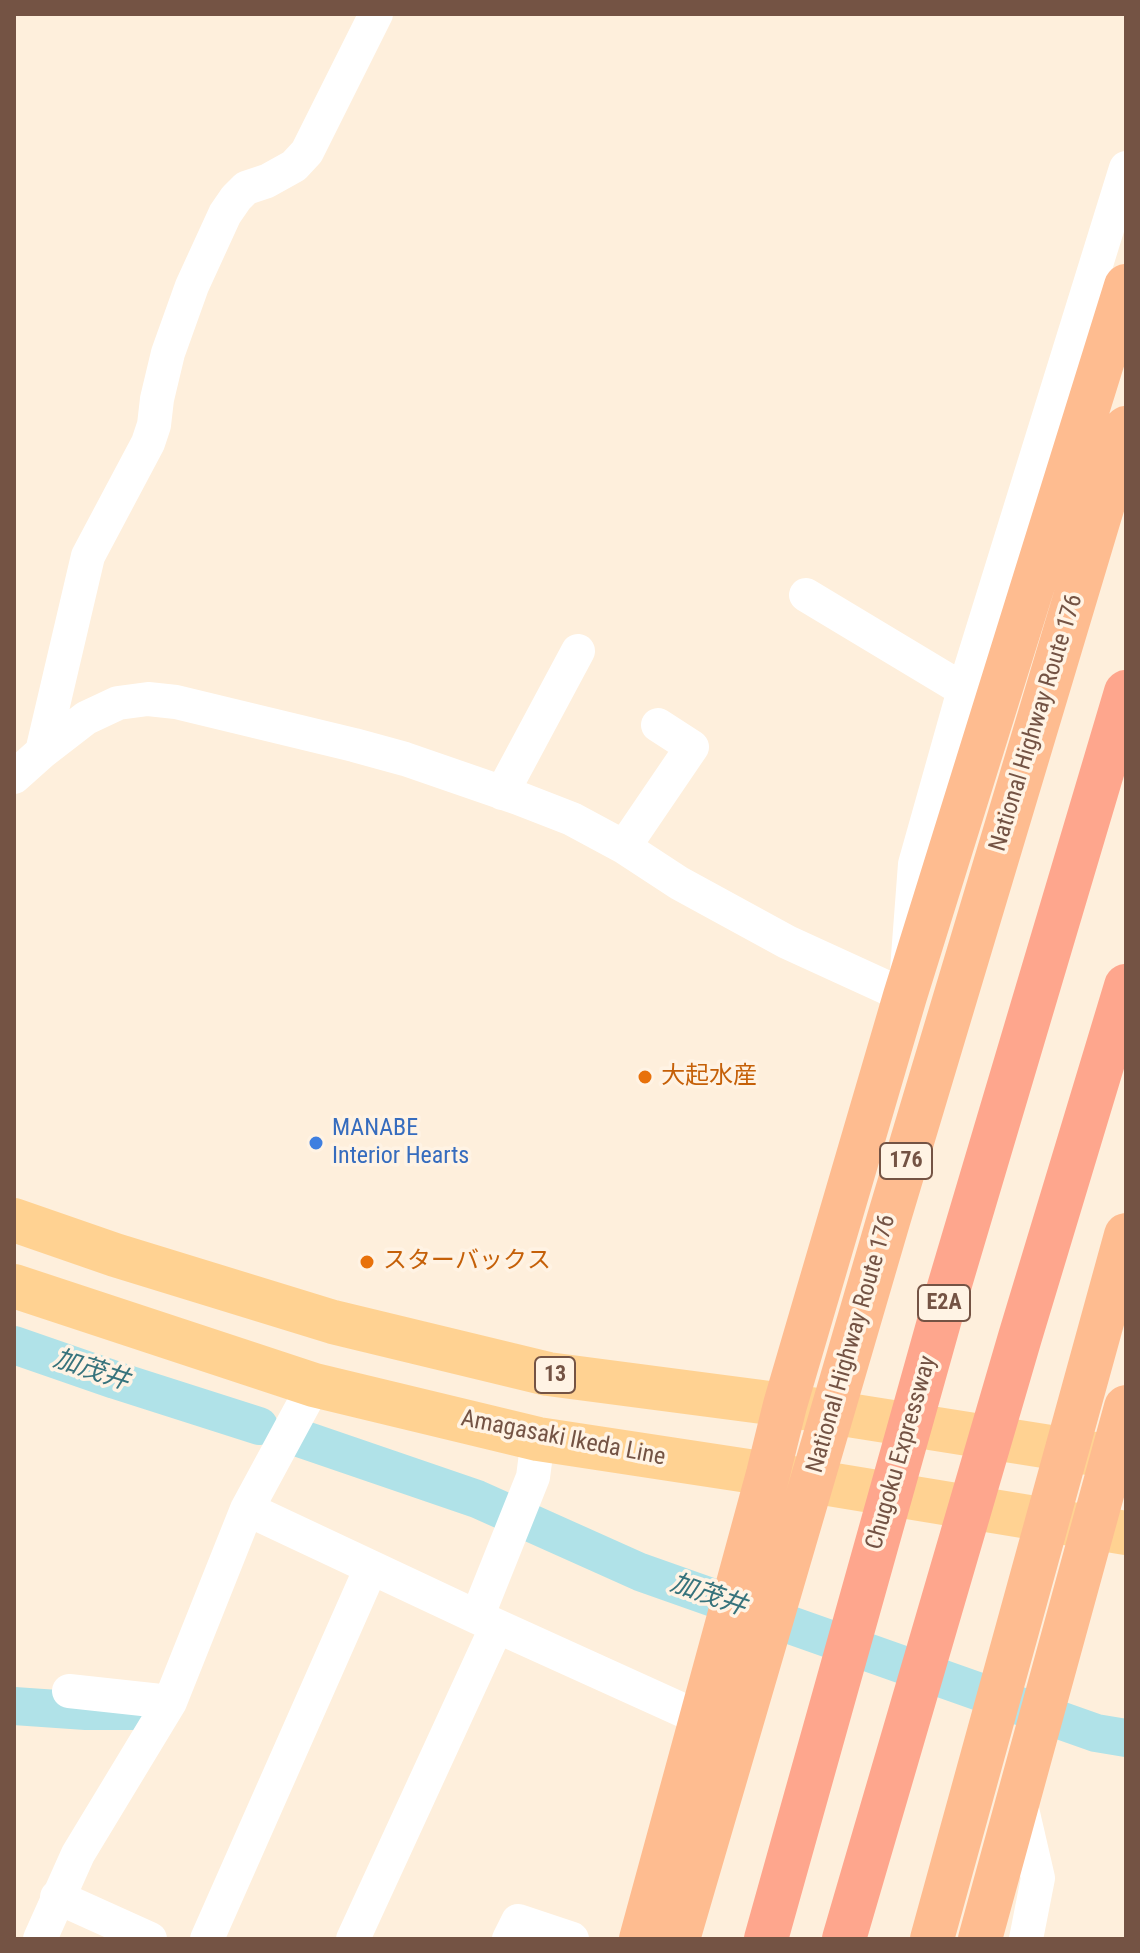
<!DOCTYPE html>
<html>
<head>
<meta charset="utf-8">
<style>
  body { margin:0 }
  #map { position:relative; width:1140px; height:1953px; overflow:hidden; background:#feefdc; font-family:"Roboto Condensed",sans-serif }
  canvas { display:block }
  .frame { position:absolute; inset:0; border:16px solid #745344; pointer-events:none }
</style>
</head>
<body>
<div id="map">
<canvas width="1140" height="1953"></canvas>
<div class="frame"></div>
</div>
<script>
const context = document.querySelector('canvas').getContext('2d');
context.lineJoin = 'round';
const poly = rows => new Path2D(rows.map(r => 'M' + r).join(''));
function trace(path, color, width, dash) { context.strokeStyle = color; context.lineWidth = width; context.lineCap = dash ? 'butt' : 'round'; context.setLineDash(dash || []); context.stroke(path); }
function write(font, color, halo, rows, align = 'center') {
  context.font = font + ' "Roboto Condensed","Noto Sans JP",sans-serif'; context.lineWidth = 7; context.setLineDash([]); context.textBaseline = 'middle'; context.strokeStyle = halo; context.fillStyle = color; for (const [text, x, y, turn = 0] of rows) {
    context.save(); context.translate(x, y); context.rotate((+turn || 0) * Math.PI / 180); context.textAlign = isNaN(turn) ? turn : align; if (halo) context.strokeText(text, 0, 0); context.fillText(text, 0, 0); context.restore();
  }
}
trace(poly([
  [14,1345,115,1380,259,1426],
  [296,1437,477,1499,640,1572,1096,1733,1126,1738],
  [14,1706,86,1711,145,1711]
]), '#b0e2e8', 38);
trace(poly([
  [806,595,964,690],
  [42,752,88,556,148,443,154,425,157,399,168,353,192,286,225,214,236,198,246,188,267,181,294,166,307,152,376,14],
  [14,777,42,752,86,718,118,703,148,699,176,702,354,745,405,759,518,798,572,819,624,847,679,883,787,942,905,996,915,864,964,690,1126,168],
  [502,793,578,651],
  [624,847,692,747,658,725],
  [247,1509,477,1617,702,1719],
  [477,1617,533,1477,538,1439],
  [69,1691,170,1702],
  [1019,1796,1038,1878,1026,1939],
  [57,1897,150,1939],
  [40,1939,78,1854,170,1702,247,1509,314,1385],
  [207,1939,371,1568],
  [353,1939,497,1626],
  [509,1939,518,1921,572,1939]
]), '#fff', 34);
trace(poly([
  [14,1220,115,1255,333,1322,548,1374,785,1405,1126,1459],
  [14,1286,314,1385,538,1439,768,1474,1126,1533]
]), '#ffd292', 44);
trace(poly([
  [641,1939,768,1474,785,1405,905,996,1126,286],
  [678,1939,889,1218,1126,428],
  [932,1939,1126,1235],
  [980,1939,1126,1407]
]), '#febc90', 44);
trace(poly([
  [766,1939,944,1304,1126,692],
  [844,1939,1020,1337,1126,986]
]), '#fea68d', 44);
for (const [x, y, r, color] of [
  [645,1077,8,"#e8710a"],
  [316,1143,8,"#3f7fe0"],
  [367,1262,8,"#e8710a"]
]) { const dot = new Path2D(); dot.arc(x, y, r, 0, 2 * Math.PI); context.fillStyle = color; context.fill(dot); trace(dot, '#fff3e4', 3); }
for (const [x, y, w] of [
  [906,1161,52],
  [944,1303,52],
  [555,1375,40]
]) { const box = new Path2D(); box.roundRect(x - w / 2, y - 18, w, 36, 6); context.fillStyle = '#fff3e4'; context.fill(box); trace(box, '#745344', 2); }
write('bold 22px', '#745344', null, [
  ["176",906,1161],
  ["E2A",944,1303],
  ["13",555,1375]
]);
write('24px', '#745344', '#fff3e4', [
  ["National Highway Route 176",1037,723,-73],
  ["National Highway Route 176",852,1344,-74],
  ["Amagasaki Ikeda Line",563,1439,11],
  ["Chugoku Expressway",902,1453,-74]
]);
write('24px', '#c56008', '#fff3e4', [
  ["大起水産",661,1077],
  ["スターバックス",383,1262]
], 'left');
write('24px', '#366cbe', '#fff3e4', [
  ["MANABE",332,1129],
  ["Interior Hearts",332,1157]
], 'left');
write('italic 26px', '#37737c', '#fff3e4', [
  ["加茂井",91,1371,18],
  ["加茂井",708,1596,19]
]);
</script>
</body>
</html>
